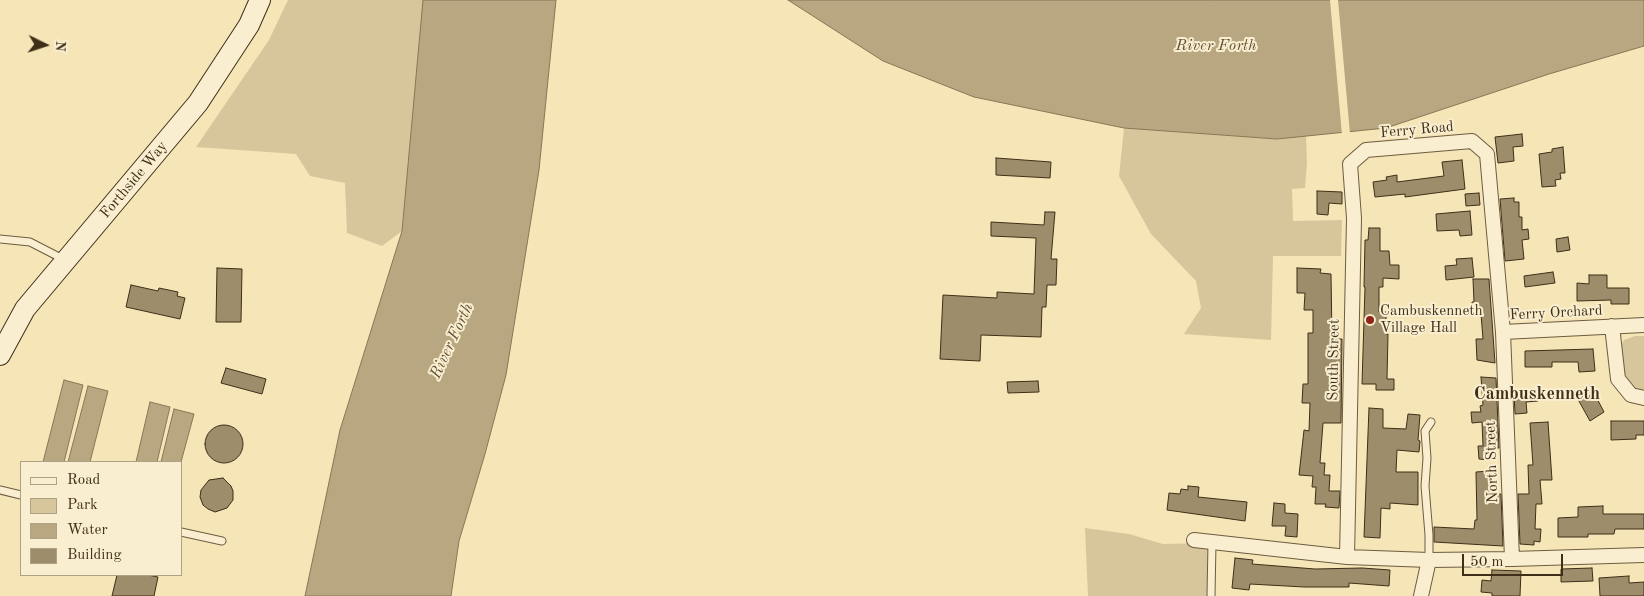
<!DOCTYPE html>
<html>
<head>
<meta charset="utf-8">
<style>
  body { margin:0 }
  #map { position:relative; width:1644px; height:596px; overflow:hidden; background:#f6e5b6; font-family:"Old Standard TT",serif }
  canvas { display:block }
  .legend { position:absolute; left:20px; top:461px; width:162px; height:115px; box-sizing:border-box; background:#f9eed0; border:1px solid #afa186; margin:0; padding:6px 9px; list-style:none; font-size:15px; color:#3f2e18 }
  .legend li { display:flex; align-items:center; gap:10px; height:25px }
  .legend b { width:25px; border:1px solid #afa186 }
  .north { position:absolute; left:20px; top:20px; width:50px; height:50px; -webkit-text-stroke:4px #f9eed0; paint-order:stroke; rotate:94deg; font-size:14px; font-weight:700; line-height:20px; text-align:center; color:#3f2e18 }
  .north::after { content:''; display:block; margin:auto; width:18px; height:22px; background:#3f2e18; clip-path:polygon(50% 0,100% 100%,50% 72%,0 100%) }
  .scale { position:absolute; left:1462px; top:554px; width:101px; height:22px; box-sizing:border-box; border:2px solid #3f2e18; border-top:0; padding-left:6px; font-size:15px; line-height:18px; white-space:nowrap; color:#3f2e18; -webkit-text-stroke:4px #f9eed0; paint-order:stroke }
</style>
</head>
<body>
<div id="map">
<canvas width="1644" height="596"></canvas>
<ul class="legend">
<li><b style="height:6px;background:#f9eed0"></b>Road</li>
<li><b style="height:14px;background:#d7c69b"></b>Park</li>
<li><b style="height:14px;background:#b8a780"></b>Water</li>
<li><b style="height:14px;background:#9e8d6a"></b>Building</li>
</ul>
<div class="north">N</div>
<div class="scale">50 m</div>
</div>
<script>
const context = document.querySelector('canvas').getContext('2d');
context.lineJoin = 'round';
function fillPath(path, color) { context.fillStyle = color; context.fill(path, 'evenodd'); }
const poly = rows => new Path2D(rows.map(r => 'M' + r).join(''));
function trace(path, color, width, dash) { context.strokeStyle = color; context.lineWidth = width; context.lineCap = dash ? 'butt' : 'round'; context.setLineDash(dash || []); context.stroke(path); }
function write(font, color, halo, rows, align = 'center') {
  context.font = font + ' "Old Standard TT",serif'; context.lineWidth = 4; context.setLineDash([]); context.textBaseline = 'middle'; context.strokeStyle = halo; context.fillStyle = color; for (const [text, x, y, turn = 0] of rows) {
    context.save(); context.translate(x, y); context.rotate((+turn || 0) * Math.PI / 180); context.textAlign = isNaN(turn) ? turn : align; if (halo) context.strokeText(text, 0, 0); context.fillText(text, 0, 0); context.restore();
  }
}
fillPath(poly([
  [288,0,423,0,402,231,382,246,347,233,345,183,310,176,296,154,196,147,269,40],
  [1124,128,1277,139,1306,136,1307,163,1305,188,1292,189,1293,221,1342,220,1341,256,1273,256,1271,340,1184,334,1201,308,1196,281,1151,234,1119,176],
  [1635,336,1644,336,1644,394,1635,392,1623,379,1620,347,1624,340],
  [1085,528,1129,534,1163,544,1212,543,1211,596,1088,596]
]), '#d7c69b');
const water = poly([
  [423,0,556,0,539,170,506,375,485,454,459,541,451,596,305,596,340,430,402,231,423,0],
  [788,0,1644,0,1644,46,1549,74,1386,128,1277,139,1124,128,974,97,883,61,788,0],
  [64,380,83,385,64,462,43,462,64,380],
  [88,386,108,391,90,462,68,462,88,386],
  [150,402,170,407,157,462,136,462,150,402],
  [174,409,194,414,181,462,161,462,174,409]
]);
fillPath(water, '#b8a780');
trace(water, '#887756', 1);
fillPath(poly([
  [1330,0,1338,0,1350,134,1342,135]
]), '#f6e5b6');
const building = poly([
  [1522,134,1523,146,1513,147,1514,161,1498,163,1495,137,1522,134],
  [1563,147,1565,173,1560,173,1561,179,1555,180,1556,186,1542,187,1539,154,1552,152,1552,149,1563,147],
  [996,158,1051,162,1050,178,996,175,996,158],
  [1462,160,1465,189,1405,197,1405,194,1375,197,1373,182,1387,180,1386,177,1397,175,1397,182,1444,176,1442,162,1462,160],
  [1317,191,1342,192,1342,204,1329,203,1328,215,1317,214,1317,191],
  [1479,193,1480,205,1466,206,1465,194,1479,193],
  [1514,198,1514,202,1519,202,1519,217,1522,217,1522,230,1528,229,1529,239,1522,240,1524,259,1505,261,1500,199,1514,198],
  [1470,211,1472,235,1460,236,1459,230,1437,231,1436,214,1470,211],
  [1045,212,1055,212,1051,259,1057,259,1056,285,1047,285,1046,307,1042,307,1041,337,981,335,980,361,940,359,943,295,997,298,997,292,1034,294,1036,238,991,236,991,222,1044,225,1045,212],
  [1369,228,1380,228,1380,251,1389,251,1390,265,1399,265,1399,279,1383,278,1383,287,1379,287,1379,312,1386,312,1386,334,1388,334,1387,379,1394,379,1394,390,1376,390,1376,384,1362,384,1365,287,1364,287,1365,240,1368,240,1369,228],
  [1568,237,1570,250,1557,252,1556,239,1568,237],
  [1472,258,1474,277,1446,280,1445,266,1457,265,1456,259,1472,258],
  [217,268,242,269,241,322,216,322,217,268],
  [1297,268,1321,269,1320,273,1331,274,1332,339,1342,339,1341,423,1323,423,1320,463,1325,463,1324,475,1330,475,1329,491,1340,491,1339,508,1325,507,1326,504,1315,504,1316,487,1312,487,1313,476,1299,475,1304,430,1309,431,1310,403,1302,403,1303,384,1308,384,1308,333,1313,333,1313,310,1304,310,1305,293,1297,293,1297,268],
  [1553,272,1555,283,1525,287,1524,276,1553,272],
  [1589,275,1607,275,1607,288,1629,288,1629,304,1611,304,1611,300,1577,301,1577,283,1589,284,1589,275],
  [1473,279,1489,279,1495,363,1477,360,1476,339,1483,339,1481,314,1472,314,1472,302,1474,302,1473,279],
  [131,285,158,291,159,288,178,292,177,296,185,298,180,319,126,307,131,285],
  [1593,349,1595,371,1579,372,1578,362,1552,362,1552,367,1525,367,1525,351,1593,349],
  [226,368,266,379,262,394,221,383,226,368],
  [1481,377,1496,378,1499,448,1490,448,1490,460,1479,459,1478,446,1483,446,1482,422,1472,423,1471,412,1481,412,1480,406,1483,405,1481,377],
  [1038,381,1039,392,1008,393,1007,382,1038,381],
  [1590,385,1604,412,1590,421,1575,394,1590,385],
  [1537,391,1538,401,1526,402,1527,413,1515,414,1514,393,1537,391],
  [1369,408,1383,409,1383,428,1406,429,1408,414,1420,415,1418,440,1420,441,1419,452,1397,450,1396,472,1418,472,1418,505,1390,503,1390,509,1381,508,1380,538,1364,537,1369,408],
  [1611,421,1644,421,1644,435,1636,435,1636,439,1611,440,1611,421],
  [1548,422,1552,480,1540,480,1542,504,1536,504,1535,529,1541,529,1540,542,1534,541,1534,545,1520,544,1518,494,1529,494,1528,465,1533,465,1530,423,1548,422],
  '205 444a19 19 0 1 1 38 0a19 19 0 1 1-38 0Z',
  [1490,471,1491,494,1501,494,1503,546,1434,542,1434,527,1474,529,1475,520,1477,520,1476,472,1490,471],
  [223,478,231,486,233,491,233,500,227,508,215,512,208,509,203,505,200,497,201,490,209,480,223,478],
  [1188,486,1199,487,1198,497,1247,502,1245,521,1167,510,1169,493,1180,494,1181,489,1188,490,1188,486],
  [1274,503,1285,504,1285,513,1298,514,1297,537,1285,536,1286,526,1272,526,1274,503],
  [1603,506,1603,514,1644,514,1644,529,1615,529,1614,534,1588,534,1588,537,1558,537,1558,518,1578,517,1578,507,1603,506],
  [1235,558,1253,560,1252,564,1315,569,1362,568,1390,570,1389,586,1349,583,1349,587,1304,587,1250,584,1249,590,1232,588,1235,558],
  [1592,568,1593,581,1561,582,1561,569,1592,568],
  [1492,570,1521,571,1520,596,1492,596,1492,593,1481,592,1482,580,1491,581,1492,570],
  [117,575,148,575,158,577,154,596,112,596,117,575],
  [1629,576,1629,583,1644,582,1644,596,1600,596,1599,578,1629,576]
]);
fillPath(building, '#9e8d6a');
trace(building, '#3f2e18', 1);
const lane = poly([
  [0,239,30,242,63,259],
  [0,490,21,495],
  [181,532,222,541],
  [1429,560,1429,535,1425,486,1427,458,1425,431,1431,422],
  [1211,596,1212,543]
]);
const street = poly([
  [1612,326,1618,379,1631,395,1644,398],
  [1503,332,1644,325],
  [1194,540,1347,557,1429,560,1512,559,1644,555],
  [1347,557,1354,218,1350,164,1366,150,1472,141,1487,154,1503,332,1512,559],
  [1421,596,1429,560]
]);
const secondary = poly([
  [0,355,25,309,198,103,249,25,260,0]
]);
trace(lane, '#6d5c40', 9);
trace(street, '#6d5c40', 16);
trace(secondary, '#3f2e18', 22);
trace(lane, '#f9eed0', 7);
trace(street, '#f9eed0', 14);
trace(secondary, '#f9eed0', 20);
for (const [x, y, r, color] of [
  [1370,320,5,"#8f2418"]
]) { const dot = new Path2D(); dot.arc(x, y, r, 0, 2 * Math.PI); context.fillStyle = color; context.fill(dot); trace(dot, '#f9eed0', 2); }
write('15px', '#3f2e18', '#f9eed0', [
  ["Ferry Road",1417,130,-5],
  ["Forthside Way",134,180,-50],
  ["Ferry Orchard",1556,313,-3],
  ["South Street",1334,360,-89],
  ["North Street",1492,462,-92]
]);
write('15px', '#3f2e18', '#f9eed0', [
  ["Cambuskenneth",1380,311],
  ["Village Hall",1380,328]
], 'left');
write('italic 16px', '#635237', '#f9eed0', [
  ["River Forth",1216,46],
  ["River Forth",452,341,-65]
]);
write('bold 18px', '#3f2e18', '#f9eed0', [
  ["Cambuskenneth",1537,394]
]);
</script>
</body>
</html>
